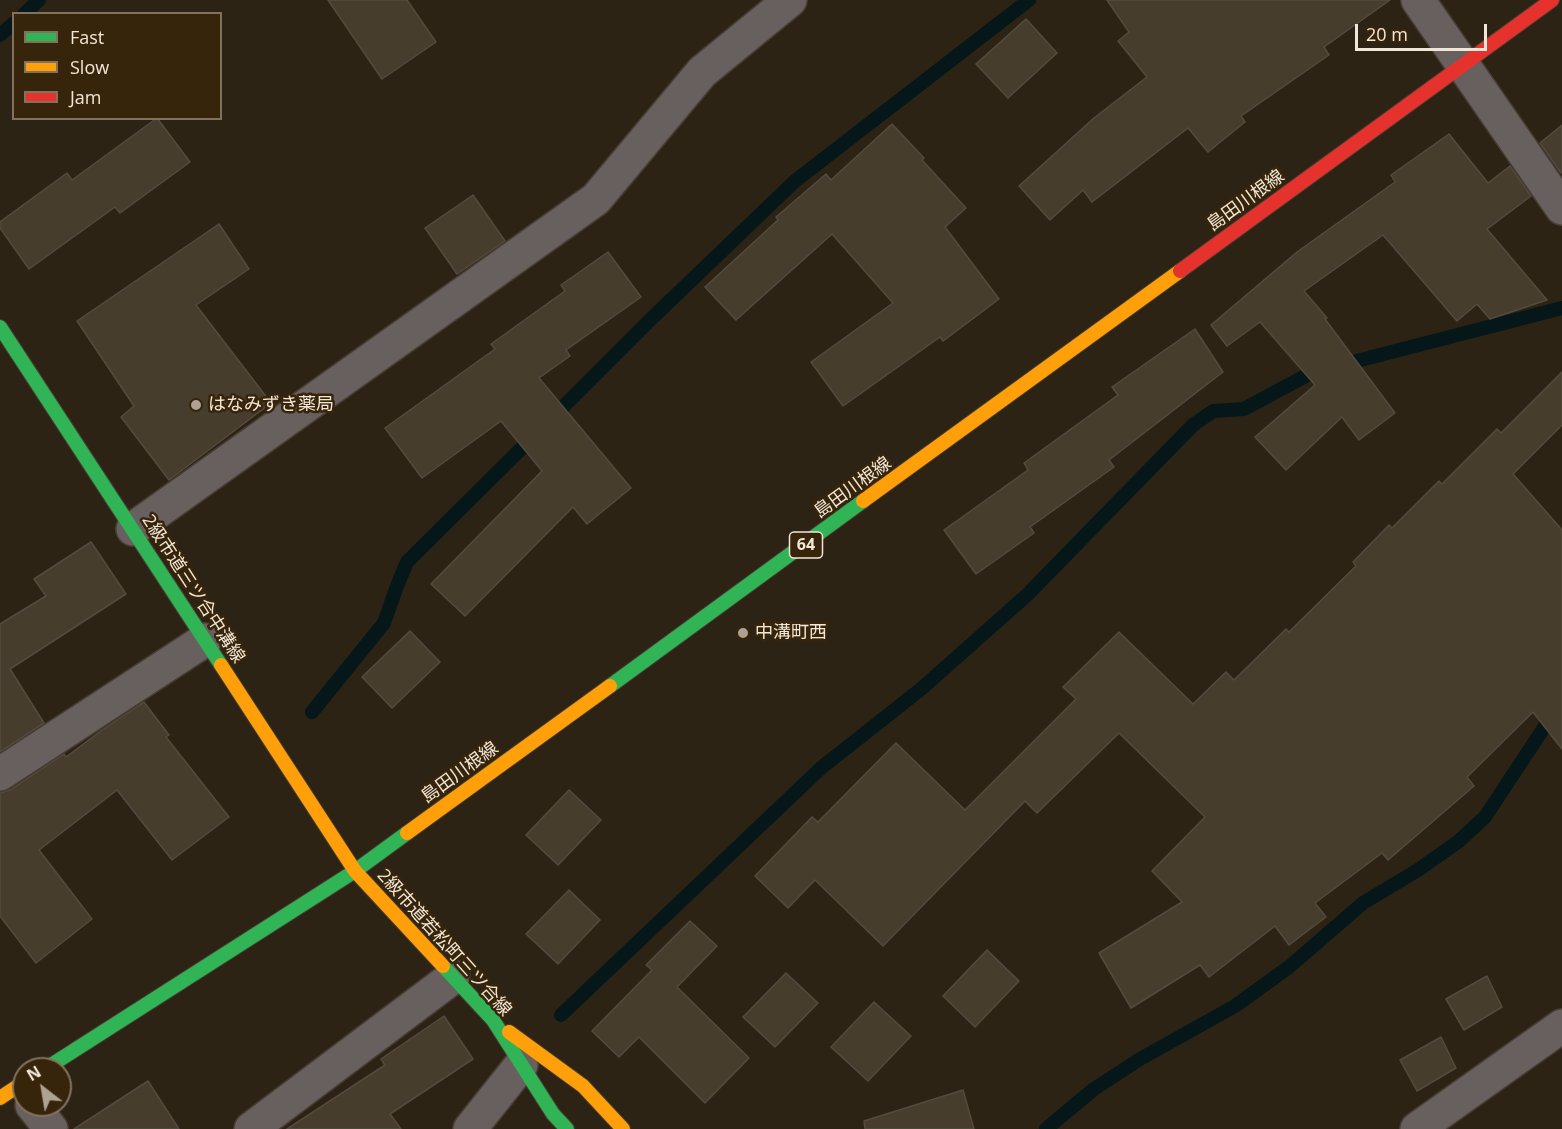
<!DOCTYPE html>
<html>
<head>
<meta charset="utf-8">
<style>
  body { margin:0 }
  #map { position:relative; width:1562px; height:1129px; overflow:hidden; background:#2d2315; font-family:"Open Sans",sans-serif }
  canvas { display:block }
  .legend { position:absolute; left:12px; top:12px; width:210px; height:108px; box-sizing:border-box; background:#37250b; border:2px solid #82725d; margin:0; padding:8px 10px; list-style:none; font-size:18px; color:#f2e6d7 }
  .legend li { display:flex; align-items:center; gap:12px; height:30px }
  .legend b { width:30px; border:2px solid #82725d }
  .north { position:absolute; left:12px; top:1057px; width:60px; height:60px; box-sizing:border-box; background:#37250b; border:2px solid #82725d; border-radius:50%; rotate:329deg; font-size:16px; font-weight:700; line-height:24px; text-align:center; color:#f2e6d7 }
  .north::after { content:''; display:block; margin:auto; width:21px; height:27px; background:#ada293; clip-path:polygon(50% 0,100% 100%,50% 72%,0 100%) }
  .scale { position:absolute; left:1355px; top:24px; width:132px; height:27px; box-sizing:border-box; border:3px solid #f2e6d7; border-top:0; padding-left:8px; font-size:18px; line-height:21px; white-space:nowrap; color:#f2e6d7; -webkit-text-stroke:4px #37250b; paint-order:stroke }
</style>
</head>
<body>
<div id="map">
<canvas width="1562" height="1129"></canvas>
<ul class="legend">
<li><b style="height:8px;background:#30b455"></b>Fast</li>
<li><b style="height:8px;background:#ff9f0a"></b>Slow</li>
<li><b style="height:8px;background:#e5322d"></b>Jam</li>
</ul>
<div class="north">N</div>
<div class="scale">20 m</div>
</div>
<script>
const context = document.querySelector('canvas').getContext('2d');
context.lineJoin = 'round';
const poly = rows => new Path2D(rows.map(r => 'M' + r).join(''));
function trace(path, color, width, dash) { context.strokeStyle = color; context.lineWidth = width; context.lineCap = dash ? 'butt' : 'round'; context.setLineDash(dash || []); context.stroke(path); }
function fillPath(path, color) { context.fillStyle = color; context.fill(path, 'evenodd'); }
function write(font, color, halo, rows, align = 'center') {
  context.font = font + ' "Open Sans","Noto Sans JP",sans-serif'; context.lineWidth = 5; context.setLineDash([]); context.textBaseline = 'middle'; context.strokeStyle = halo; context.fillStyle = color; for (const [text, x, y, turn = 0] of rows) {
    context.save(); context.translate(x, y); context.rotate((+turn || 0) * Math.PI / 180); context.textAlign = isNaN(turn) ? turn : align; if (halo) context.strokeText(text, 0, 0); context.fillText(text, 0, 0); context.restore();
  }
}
trace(poly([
  [24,14,39,0],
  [0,35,14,23],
  [1341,365,1562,308],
  [551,419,651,319,795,181,1029,0],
  [312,712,384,623,397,586,407,562,536,434],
  [561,1015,821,768,921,689,1027,595,1193,425,1213,411,1244,409,1309,374,1322,370],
  [1046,1129,1094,1089,1140,1059,1235,1006,1289,967,1363,903,1418,870,1459,841,1485,817,1551,717,1562,709]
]), '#051718', 14);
const building = poly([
  [328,0,407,0,436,42,382,79,328,0],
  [1107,0,1390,0,1324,47,1329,55,1241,116,1245,122,1208,152,1188,128,1092,202,1083,190,1050,220,1019,186,1094,118,1147,77,1118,41,1129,32,1107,0],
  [1026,19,1057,53,1008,98,976,64,1026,19],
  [157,118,190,162,120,213,115,207,29,269,0,228,0,222,67,173,72,180,157,118],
  [892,124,924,158,922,160,966,208,945,227,999,299,943,341,940,337,843,406,811,362,893,303,832,234,736,320,705,287,778,220,776,217,826,174,831,180,892,124],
  [1562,125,1562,172,1561,173,1540,143,1562,125],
  [1449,134,1488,183,1510,166,1531,196,1487,229,1547,300,1490,319,1477,304,1457,321,1383,235,1304,291,1327,318,1325,319,1395,413,1359,440,1342,417,1286,470,1255,437,1315,385,1260,322,1227,346,1211,325,1297,252,1395,182,1391,175,1449,134],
  [473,195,505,241,457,274,425,228,473,195],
  [219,224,249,269,196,305,271,403,169,480,121,417,134,406,77,321,219,224],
  [608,252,641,297,566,350,570,356,539,378,631,488,587,524,573,507,465,616,431,584,542,471,501,421,422,478,385,428,495,349,491,344,565,291,561,285,608,252],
  [1195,329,1223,372,1109,460,1114,467,1030,527,1034,533,976,574,944,530,1028,470,1024,463,1118,395,1112,387,1195,329],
  [1562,372,1562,425,1513,474,1562,530,1562,749,1533,712,1467,777,1474,786,1388,860,1382,853,1315,903,1326,917,1289,945,1275,926,1209,977,1200,965,1131,1008,1099,953,1182,902,1152,871,1205,817,1119,733,1037,813,1025,801,883,946,815,880,788,908,755,876,812,817,818,822,896,743,965,810,1076,699,1063,687,1119,632,1193,704,1226,672,1234,680,1286,629,1289,632,1356,566,1353,562,1389,525,1392,528,1439,481,1442,484,1497,429,1501,433,1562,372],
  [91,542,126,594,10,669,44,723,0,752,0,624,46,596,34,579,91,542],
  [410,631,440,662,392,708,362,677,410,631],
  [144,702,169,735,166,737,229,817,172,860,117,790,39,850,92,919,36,963,0,916,0,793,10,790,64,754,66,757,102,730,144,702],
  [569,790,601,820,558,865,526,835,569,790],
  [569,890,600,920,558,964,526,934,569,890],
  [690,921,717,946,677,987,749,1058,705,1103,639,1037,619,1057,592,1031,652,970,646,965,690,921],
  [987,950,1019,981,975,1027,943,996,987,950],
  [786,973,818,1003,775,1047,743,1017,786,973],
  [1487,976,1502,1007,1464,1030,1446,999,1487,976],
  [874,1002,911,1036,868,1081,831,1047,874,1002],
  [444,1016,473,1059,390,1114,401,1129,287,1129,385,1065,381,1059,444,1016],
  [1441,1037,1456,1068,1417,1091,1400,1060,1441,1037],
  [148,1081,179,1129,74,1129,148,1081],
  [963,1090,974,1129,865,1129,864,1121,963,1090]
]);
fillPath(building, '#473d2d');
trace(building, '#544b40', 1.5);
const street = poly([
  [1418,0,1562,208],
  [133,529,596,199,702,72,790,0],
  [0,774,205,640],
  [32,1105,51,1129],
  [251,1129,453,977],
  [470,1129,521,1065],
  [1417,1129,1562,1026]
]);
const fast = poly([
  [0,327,221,665],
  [610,686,863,501],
  [443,966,493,1020,553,1114,567,1129],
  [45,1069,355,871,407,833]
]);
const slow = poly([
  [863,501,1180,271],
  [221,665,355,871,443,966],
  [407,833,610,686],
  [509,1032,583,1086,623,1129],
  [0,1098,24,1082]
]);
const jam = poly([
  [1180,271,1552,0]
]);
trace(street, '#473d32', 36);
trace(fast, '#473d32', 16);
trace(slow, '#473d32', 16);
trace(jam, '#473d32', 16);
trace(street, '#685f5f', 33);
trace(fast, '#30b455', 14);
trace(slow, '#ff9f0a', 14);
trace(jam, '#e5322d', 14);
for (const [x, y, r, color] of [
  [196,405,6,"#ada293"],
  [743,633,6,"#ada293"]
]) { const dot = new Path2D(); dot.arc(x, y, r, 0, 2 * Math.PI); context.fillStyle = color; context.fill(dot); trace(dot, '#37250b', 2); }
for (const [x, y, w] of [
  [806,545,33]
]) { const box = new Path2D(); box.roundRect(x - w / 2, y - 13, w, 26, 4.5); context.fillStyle = '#37250b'; context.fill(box); trace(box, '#f2e6d7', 1.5); }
write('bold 16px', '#f2e6d7', null, [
  ["64",806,545]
]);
write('18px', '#f2e6d7', '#37250b', [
  ["島田川根線",1246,201,-36],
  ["島田川根線",853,488,-36],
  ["2級市道三ツ合中溝線",193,589,57],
  ["島田川根線",460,773,-36],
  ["2級市道若松町三ツ合線",444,943,48]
]);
write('18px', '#f2e6d7', '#37250b', [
  ["はなみずき薬局",208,405],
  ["中溝町西",755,633]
], 'left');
</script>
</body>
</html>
